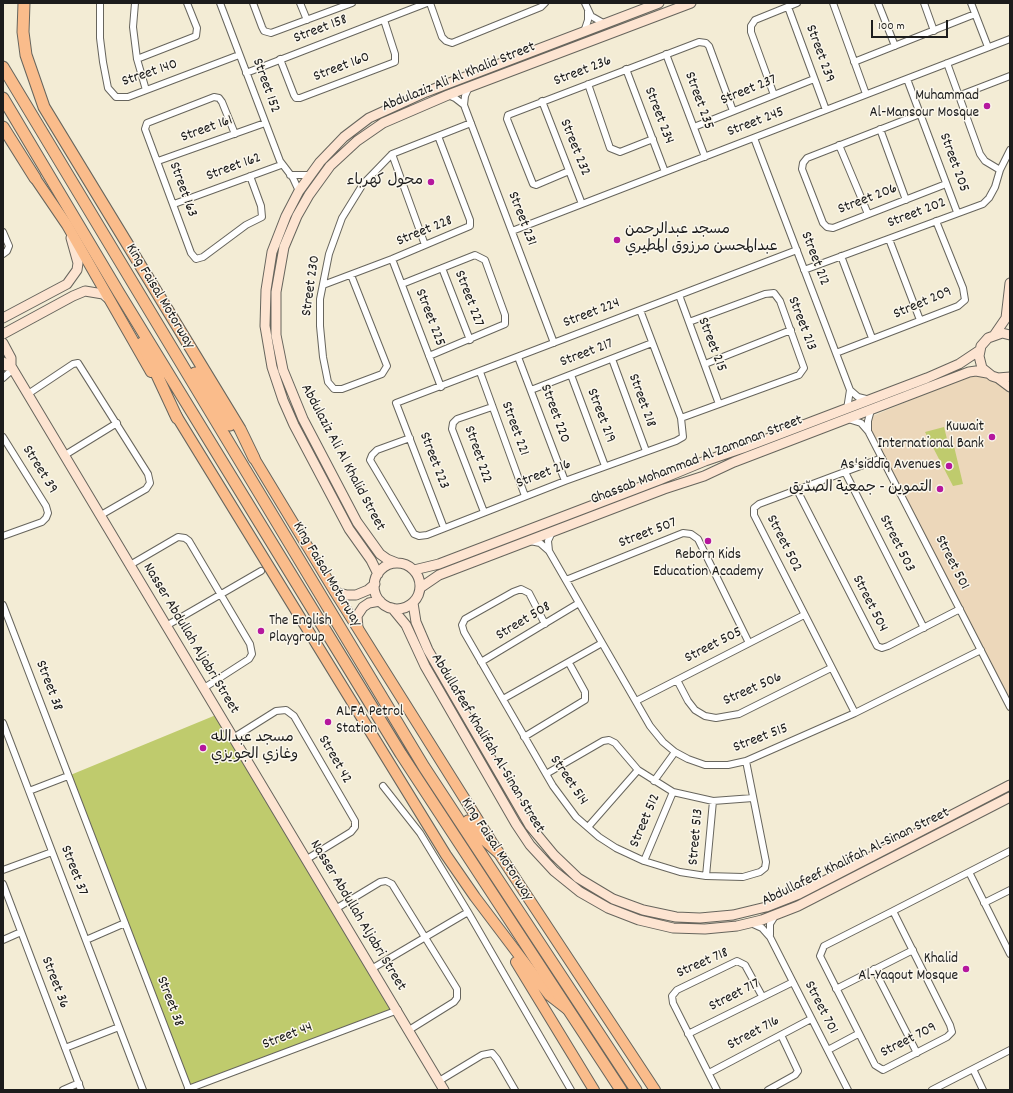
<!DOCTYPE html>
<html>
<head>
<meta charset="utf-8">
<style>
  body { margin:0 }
  #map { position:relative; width:1013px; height:1093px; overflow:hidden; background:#f3ecd5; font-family:Dekko,sans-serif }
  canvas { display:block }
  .frame { position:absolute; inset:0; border:4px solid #1c1c1c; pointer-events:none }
  .scale { position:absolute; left:871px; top:20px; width:77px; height:18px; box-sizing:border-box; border:2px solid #1c1c1c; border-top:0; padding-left:5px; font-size:12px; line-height:14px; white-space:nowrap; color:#1c1c1c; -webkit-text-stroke:3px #fbf7ec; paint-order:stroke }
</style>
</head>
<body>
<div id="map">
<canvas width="1013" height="1093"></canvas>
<div class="frame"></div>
<div class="scale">100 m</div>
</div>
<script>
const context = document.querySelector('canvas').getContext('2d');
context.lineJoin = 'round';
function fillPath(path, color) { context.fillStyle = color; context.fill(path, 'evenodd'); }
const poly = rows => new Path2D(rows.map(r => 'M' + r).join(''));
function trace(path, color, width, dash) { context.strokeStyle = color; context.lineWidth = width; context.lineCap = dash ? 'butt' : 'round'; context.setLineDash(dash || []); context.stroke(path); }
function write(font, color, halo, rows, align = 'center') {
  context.font = font + ' Dekko,"Playpen Sans Arabic",sans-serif'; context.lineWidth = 3; context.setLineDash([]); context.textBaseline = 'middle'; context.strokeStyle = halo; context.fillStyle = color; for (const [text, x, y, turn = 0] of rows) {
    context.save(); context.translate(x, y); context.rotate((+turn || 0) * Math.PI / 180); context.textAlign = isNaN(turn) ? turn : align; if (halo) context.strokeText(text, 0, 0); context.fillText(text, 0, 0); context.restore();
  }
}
fillPath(poly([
  [972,374,988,376,1005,386,1010,393,1010,707,870,430,868,418]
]), '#ecd7ba');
fillPath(poly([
  [944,427,948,443,953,442,963,484,953,486,925,432],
  [216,715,398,1010,188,1089,68,776]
]), '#bfcb6d');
const street = poly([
  [100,3,100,38,103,62,108,88,116,97,128,97,239,55],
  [135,3,133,27,137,59,146,90],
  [220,3,280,161,293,178,299,191],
  [253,3,262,27,264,31,271,33,352,3],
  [300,3,307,20],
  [430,3,442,37,446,41,452,43,541,7,545,3],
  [585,3,591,16,605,24],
  [833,3,866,94],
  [878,3,895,46],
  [924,3,934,31],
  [971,3,988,47],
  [788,7,826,110],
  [584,32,588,20,588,11],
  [666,54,705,157],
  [137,59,196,36,197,28,187,3],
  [280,59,294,95,296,98,300,98,395,62,395,54,384,20],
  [854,62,975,14],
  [947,63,980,154,985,161,1000,170],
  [626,69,665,172],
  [246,73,427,3],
  [907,79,957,212],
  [588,84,610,148,620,152,653,139],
  [448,95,455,98,464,105,554,343],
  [774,95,751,32,751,26,755,20,797,3],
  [958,96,1010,76],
  [542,101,582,204],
  [464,105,465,96,469,87],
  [920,114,807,158,803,163,802,169,823,223,827,227,833,228,946,184],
  [694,127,814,79],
  [880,129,906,200],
  [235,134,222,102,219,98,214,97,147,123,145,129,191,253,196,259,203,257,246,225,262,217,261,206,250,176],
  [754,138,850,390,847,409],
  [839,145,868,214],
  [392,154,425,245],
  [158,161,265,123],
  [569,171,536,185,533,184,507,119,508,115,699,42,706,43,709,46,733,111],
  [290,175,310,175],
  [174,204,281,165],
  [512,231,1010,39],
  [3,232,9,246,7,251,3,254],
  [889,239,920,320],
  [841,256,872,338],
  [392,259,441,387],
  [442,268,470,340],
  [804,270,983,204,989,198,995,187,1000,170,1010,150],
  [351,275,387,366,382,374,342,389,334,389,328,382,323,357,320,326,320,299,329,254,342,218,363,184,392,154,471,123],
  [402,284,475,255,485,260,505,315,505,324,429,356],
  [323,285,392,259,470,226,470,220,438,136],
  [679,295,719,404],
  [836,353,958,306,965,300,963,288,936,221],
  [518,357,565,481],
  [612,359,646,451],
  [705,364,791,330],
  [480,372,525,496],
  [571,375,605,466],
  [3,378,13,369],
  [531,390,652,343],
  [850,390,858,397,870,400],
  [28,394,73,364,78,363,148,474,150,483,146,489,101,515],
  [681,418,799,375,804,368,780,301,774,293,765,294,689,322],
  [848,419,861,423,868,431,1010,707],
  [868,431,868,421,871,410],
  [3,437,46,506,48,513,46,518,42,522,3,536],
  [410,438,377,450,372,455,370,460,414,534,419,536,427,535,565,481,676,441,683,437,681,418,640,310],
  [65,455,117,423],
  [845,472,924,628],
  [797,490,877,646,882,648,888,646,960,609],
  [484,512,452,429,453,423,457,419,492,407],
  [444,528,396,403,797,250],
  [530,541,540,543,549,551,650,726,663,742,675,752,688,759,705,765,728,765,746,761,855,713,981,650],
  [549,551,548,541,552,532],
  [130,565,178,537,185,538,189,541,250,644,252,654,249,659,204,688],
  [566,580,683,533,691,534,698,539,749,643],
  [3,605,189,1090],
  [545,624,529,593,521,589,513,592,465,619,462,625,464,632,553,786,576,817,599,837,616,848,644,861,680,872,706,876,743,877,760,872,765,868,766,862,746,761],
  [166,626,261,571],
  [481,662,579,603],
  [677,680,688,701,695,710,705,716,716,718,739,714,831,668],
  [503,699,602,643],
  [636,701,804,615],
  [855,713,754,515,754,508,759,504,882,458],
  [3,723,143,1090],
  [524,737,585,700,585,692,569,663],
  [233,738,276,711,286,710,294,716,355,821,355,827,351,832,307,859],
  [546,774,603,741,609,740,615,743,638,770,673,792,713,801,753,798],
  [654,781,675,752],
  [383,786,420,833,468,912,571,1090],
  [29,791,68,776],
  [588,827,638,770],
  [644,861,673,792],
  [3,870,52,852],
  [969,872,1010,954],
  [706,876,713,801],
  [3,884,81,1090],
  [984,903,1010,890],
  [337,908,380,882,386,881,392,884,457,989,457,998,454,1002,409,1030],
  [893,911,950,1025,952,1032,947,1037,883,1070,875,1065,820,956,824,946,893,911],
  [893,911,1010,851],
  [751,923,762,928,770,937,848,1090],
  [770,935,770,924,775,916],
  [3,940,21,932],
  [86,940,125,923],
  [373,968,468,912],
  [874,969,917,1053],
  [836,989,913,950],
  [688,1034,793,982],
  [65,1048,119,1027],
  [828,1050,858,1034],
  [973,1069,983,1090],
  [709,1073,811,1019],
  [439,1081,482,1055,492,1053,497,1059,515,1090],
  [188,1089,398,1010],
  [63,1090,79,1083],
  [717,1090,673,1003,672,996,677,990,737,961,745,965,762,996],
  [768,1090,795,1075,798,1071,781,1035],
  [932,1090,1010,1050]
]);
const secondary = poly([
  [3,318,67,284,77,270,78,263,71,238],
  [3,334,73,296,85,291,103,294,109,299],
  [995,334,1006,318,1010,283],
  [1010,335,1002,333,988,338,981,346,979,356,982,368,992,376,998,378,1010,377],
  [3,343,11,358,11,366,444,1090],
  [3,362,6,366,11,366],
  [998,378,1010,387],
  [397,563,387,559,380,554,357,522,303,419,283,370,276,335,276,292,284,247,297,216,309,195,330,166,357,141,383,123,448,95,691,3],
  '374 586a23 23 0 1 1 46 0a23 23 0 1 1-46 0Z',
  [414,570,439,564,659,480,705,461,743,448,927,378,959,364,980,350],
  [378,574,371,560,349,529,294,425,283,400,272,367,265,326,266,290,272,252,286,216,299,191,320,162,344,137,369,118,426,92,659,3],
  [420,588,439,575,664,489,704,476,734,462,969,372,976,371,987,373],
  [335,592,347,595,356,595,368,590,375,584],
  [413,603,416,622,428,650,530,826,554,855,578,878,613,899,643,910,676,917,700,918,733,915,766,907,799,894,1010,785],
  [392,608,406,625,425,666,516,824,530,845,554,871,580,892,608,908,639,920,673,928,705,929,737,926,762,920,798,906,1010,797],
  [358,628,357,616,363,607,369,603,380,601]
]);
const primary = poly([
  [35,178,67,225,151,372],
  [174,412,446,855,475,897,549,995,567,1009],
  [254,458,335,592,498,852,655,1090],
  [516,962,594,1090]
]);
const highway = poly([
  [24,3,23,32,26,55,44,107,240,429,254,458],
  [3,67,424,767,636,1090],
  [3,98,119,293,401,754,621,1090],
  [3,127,35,178],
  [142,343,177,418],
  [195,373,230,425],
  [468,821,480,836,498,852]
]);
trace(street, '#67655d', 8);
trace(secondary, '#67655d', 11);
trace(primary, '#67655d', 12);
trace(highway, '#67655d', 13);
trace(street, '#fff', 6);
trace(secondary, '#fde4d1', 9);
trace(primary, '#fabc8b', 10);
trace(highway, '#fabc8b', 11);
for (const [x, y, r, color] of [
  [987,106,4,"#b5179e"],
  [431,182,4,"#b5179e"],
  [617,240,4,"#b5179e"],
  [992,437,4,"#b5179e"],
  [949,466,4,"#b5179e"],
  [940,489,4,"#b5179e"],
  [708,541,4,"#b5179e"],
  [261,631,4,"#b5179e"],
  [328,722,4,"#b5179e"],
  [203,748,4,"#b5179e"],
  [966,969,4,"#b5179e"]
]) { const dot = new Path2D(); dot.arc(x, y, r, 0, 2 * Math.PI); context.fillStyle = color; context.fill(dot); trace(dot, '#fbf7ec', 1.5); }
write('15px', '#1c1c1c', '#fbf7ec', [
  ["Street 158",321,30,-21],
  ["Street 239",819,54,70],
  ["Street 160",342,68,-21],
  ["Street 236",583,72,-21],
  ["Street 140",150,74,-19],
  ["Abdulaziz Ali Al Khalid Street",459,78,-22],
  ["Street 152",265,86,70],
  ["Street 237",749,91,-22],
  ["Street 235",698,101,70],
  ["Street 234",658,116,69],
  ["Street 245",756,123,-21],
  ["Street 161",207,130,-20],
  ["Street 232",574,148,68],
  ["Street 205",953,163,70],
  ["Street 162",234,168,-20],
  ["Street 163",182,190,70],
  ["Street 206",868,200,-21],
  ["Street 202",917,214,-21],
  ["Street 231",521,219,69],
  ["Street 228",425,232,-22],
  ["Street 212",814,259,69],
  ["Street 230",312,286,-82],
  ["King Faisal Motorway",159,297,59],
  ["Street 227",468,299,69],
  ["Street 209",923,304,-23],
  ["Street 224",592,314,-21],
  ["Street 225",429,318,69],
  ["Street 213",801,324,69],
  ["Street 215",711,345,69],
  ["Street 217",587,354,-21],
  ["Street 218",641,401,70],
  ["Street 220",554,414,70],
  ["Street 219",600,416,69],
  ["Street 221",514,429,70],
  ["Street 222",477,455,71],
  ["Abdulaziz Ali Al Khalid Street",342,458,62],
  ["Street 223",433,461,69],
  ["Ghassab Mohammad Al Zamanan Street",697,461,-21],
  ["Street 39",39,470,58],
  ["Street 216",544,475,-21],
  ["Street 507",648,534,-21],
  ["Street 502",783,544,63],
  ["Street 503",896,544,63],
  ["Street 501",951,563,63],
  ["King Faisal Motorway",326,575,59],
  ["Street 504",869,604,63],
  ["Street 508",524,622,-31],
  ["Nasser Abdullah Aljabri Street",190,639,59],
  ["Street 505",714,646,-27],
  ["Street 38",48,686,69],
  ["Street 506",753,690,-24],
  ["Street 515",761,739,-21],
  ["Abdullafeef Khalifah Al-Sinan Street",487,744,59],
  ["Street 42",334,760,60],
  ["Street 514",568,781,56],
  ["Street 512",646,821,-67],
  ["Street 513",697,837,-85],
  ["King Faisal Motorway",496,850,57],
  ["Abdullafeef Khalifah Al-Sinan Street",856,858,-26],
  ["Street 37",73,871,69],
  ["Nasser Abdullah Aljabri Street",357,916,59],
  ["Street 718",703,964,-24],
  ["Street 36",54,983,69],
  ["Street 717",735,996,-27],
  ["Street 38",169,1002,69],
  ["Street 701",820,1008,63],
  ["Street 716",754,1034,-28],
  ["Street 44",288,1037,-21],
  ["Street 709",909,1041,-27]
]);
write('15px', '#1c1c1c', '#fbf7ec', [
  ["Muhammad",979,97],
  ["Al-Mansour Mosque",979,114],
  ["محول كهرباء",423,182],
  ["مسجد عبدالرحمن",625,231,"left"],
  ["عبدالمحسن مرزوق المطيري",625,248,"left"],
  ["Kuwait",984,428],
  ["International Bank",984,445],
  ["As'siddīq Avenues",941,466],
  ["التموين - جمعية الصدّيق",932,489],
  ["Reborn Kids",708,556,"center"],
  ["Education Academy",708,573,"center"],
  ["The English",269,622,"left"],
  ["Playgroup",269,639,"left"],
  ["ALFA Petrol",336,713,"left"],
  ["Station",336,730,"left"],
  ["مسجد عبدالله",211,739,"left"],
  ["وغازي الجويزي",211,756,"left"],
  ["Khalid",958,960],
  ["Al-Yaqout Mosque",958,977]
], 'right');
</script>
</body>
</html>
